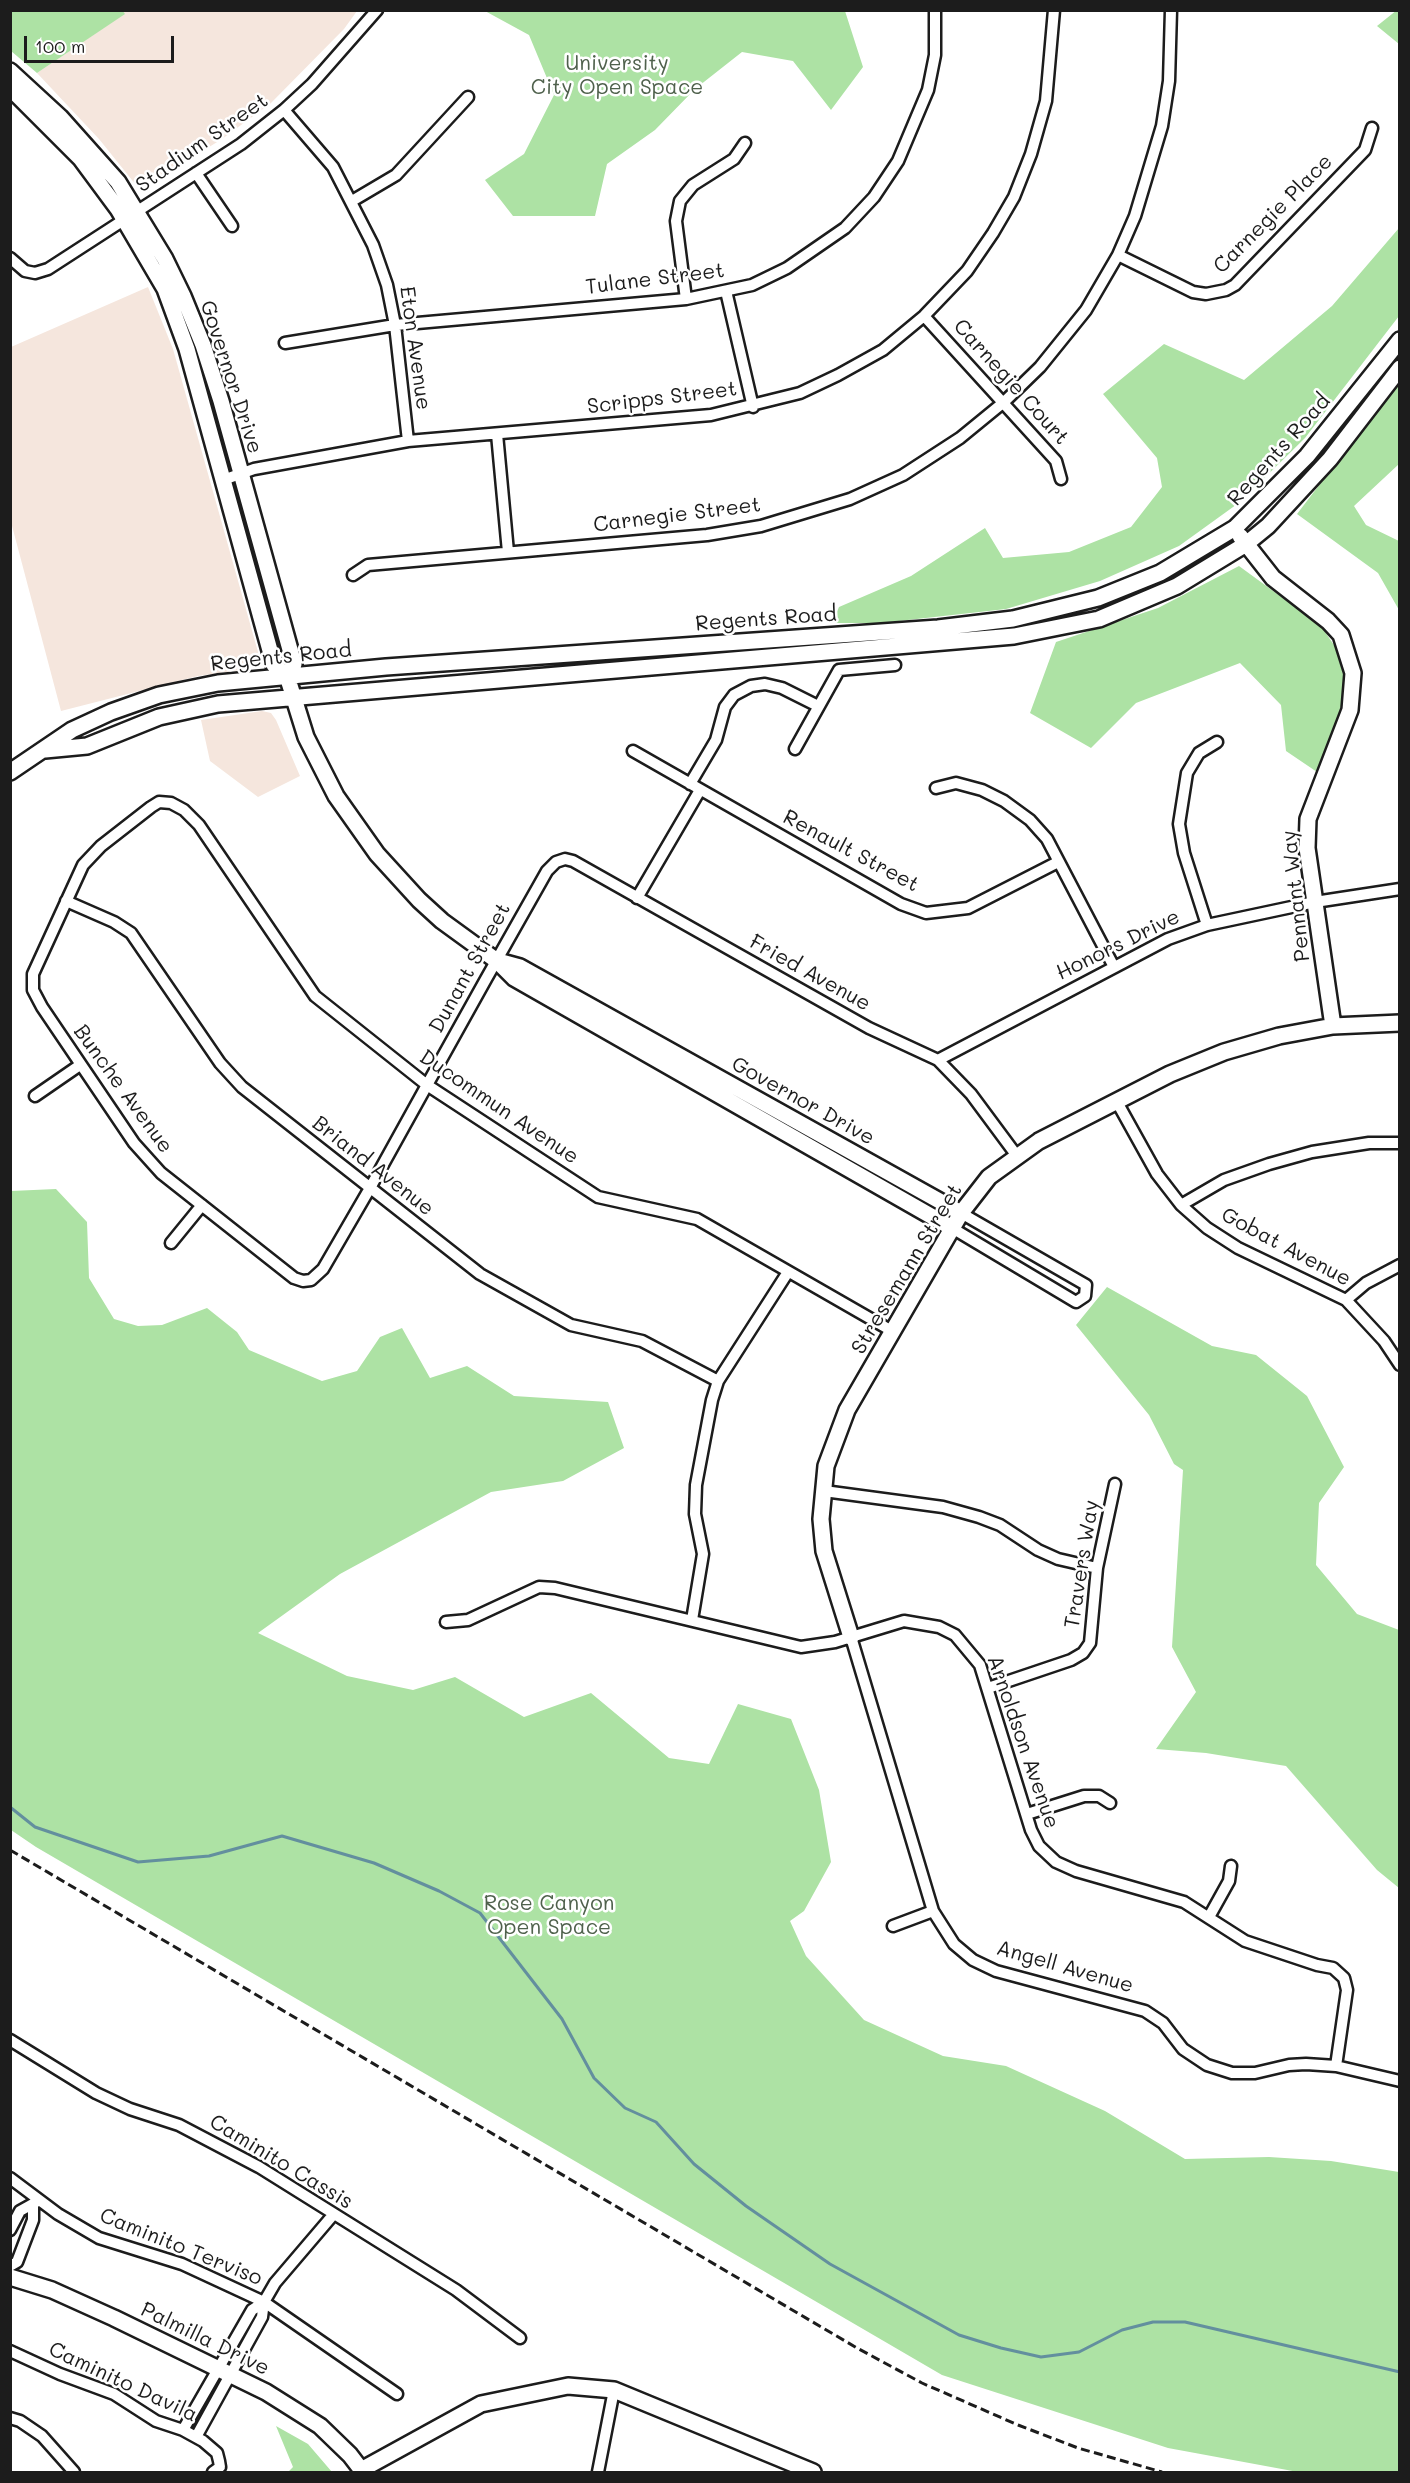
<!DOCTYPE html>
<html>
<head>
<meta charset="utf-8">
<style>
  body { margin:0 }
  #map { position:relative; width:1410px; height:2483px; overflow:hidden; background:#fff; font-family:Mali,sans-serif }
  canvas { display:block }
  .frame { position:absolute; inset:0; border:12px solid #1c1c1c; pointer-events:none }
  .scale { position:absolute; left:24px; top:36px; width:150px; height:27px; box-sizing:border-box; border:3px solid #1c1c1c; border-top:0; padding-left:8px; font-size:18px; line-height:21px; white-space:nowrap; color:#1c1c1c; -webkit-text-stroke:4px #fff; paint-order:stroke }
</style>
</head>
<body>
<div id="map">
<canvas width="1410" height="2483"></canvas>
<div class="frame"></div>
<div class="scale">100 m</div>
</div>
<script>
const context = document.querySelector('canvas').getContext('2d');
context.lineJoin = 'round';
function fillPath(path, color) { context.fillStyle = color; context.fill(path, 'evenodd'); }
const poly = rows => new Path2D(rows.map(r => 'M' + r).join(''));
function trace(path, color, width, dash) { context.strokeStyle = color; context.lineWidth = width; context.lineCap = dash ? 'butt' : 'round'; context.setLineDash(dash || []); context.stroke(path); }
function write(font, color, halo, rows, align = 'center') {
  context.font = font + ' Mali,sans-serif'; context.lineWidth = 5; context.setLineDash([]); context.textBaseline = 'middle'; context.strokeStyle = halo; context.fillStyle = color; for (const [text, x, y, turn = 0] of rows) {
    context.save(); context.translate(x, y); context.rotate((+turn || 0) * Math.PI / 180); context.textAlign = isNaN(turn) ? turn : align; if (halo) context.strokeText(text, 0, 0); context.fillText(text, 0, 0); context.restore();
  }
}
fillPath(poly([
  [122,11,357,11,344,29,271,103,222,139,140,190,99,139,37,73,124,14],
  [148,287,173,349,258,652,256,663,247,669,198,676,61,711,11,522,11,347],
  [262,711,271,713,276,720,300,776,258,797,210,761,201,720]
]), '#f5e6dd');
fillPath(poly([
  [122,10,125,14,37,73,11,51,11,11],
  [1397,10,1399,11,1399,44,1377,26],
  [485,11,845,11,863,67,831,110,793,61,742,52,695,89,655,130,607,164,595,216,513,216,485,180,524,154,554,95,529,35],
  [1399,228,1399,316,1305,438,1240,502,1179,546,1100,581,1006,609,881,623,832,623,839,607,911,576,985,528,1003,558,1069,552,1131,527,1162,487,1157,458,1103,394,1164,344,1244,380,1332,306],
  [1399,381,1399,464,1354,506,1366,525,1399,541,1399,610,1378,573,1297,514],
  [1239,566,1321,626,1336,648,1345,681,1339,720,1317,772,1286,751,1281,705,1240,663,1136,703,1091,748,1030,713,1056,642,1158,608],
  [56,1189,87,1222,89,1278,114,1319,138,1326,162,1325,207,1308,237,1332,249,1350,322,1381,357,1371,380,1337,402,1328,430,1378,467,1366,514,1396,608,1402,624,1448,563,1481,491,1492,340,1574,258,1633,347,1676,413,1690,455,1677,524,1717,591,1693,669,1758,709,1764,738,1704,791,1719,819,1790,831,1862,804,1911,790,1921,806,1956,864,2020,943,2056,1006,2066,1105,2111,1185,2159,1269,2157,1331,2161,1399,2172,1399,2472,1298,2472,1168,2448,942,2375,36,1847,11,1830,11,1191],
  [1107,1287,1212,1346,1256,1355,1307,1396,1344,1467,1319,1503,1316,1565,1357,1614,1399,1630,1399,1888,1377,1870,1286,1766,1206,1753,1156,1749,1196,1692,1172,1647,1183,1470,1174,1464,1149,1415,1076,1325],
  [276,2426,308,2444,332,2472,288,2472,293,2467]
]), '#ade2a4');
trace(poly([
  [10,1807,35,1827,138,1862,209,1856,282,1836,374,1863,439,1891,480,1913,562,2019,594,2078,625,2108,656,2122,694,2164,746,2206,830,2264,959,2335,1001,2348,1041,2357,1079,2352,1122,2330,1153,2322,1185,2322,1400,2372]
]), '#638f9e', 3);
const street = poly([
  [284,110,333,167,373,245,387,285,395,325,408,441],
  [196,173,232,226],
  [352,201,396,175,468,97],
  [1118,255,1193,292,1206,294,1226,290,1235,285,1365,150,1372,128],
  [10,258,25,271,35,273,48,269,241,144,284,110,312,84,377,10],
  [726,291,753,407],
  [686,299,676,221,680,201,693,185,734,159,745,143],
  [924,316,1056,461,1061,479],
  [285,343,395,325,686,299,752,285,787,268,845,228,874,197,898,161,928,90,935,55,935,10],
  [497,434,508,552],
  [223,480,254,469,408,441,711,415,800,393,838,375,883,350,924,316,967,271,993,233,1014,197,1031,154,1046,101,1054,10],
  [353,575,368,565,707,535,761,526,850,499,903,475,960,438,1004,402,1040,367,1086,310,1118,255,1135,216,1162,126,1169,81,1171,10],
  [795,749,839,670,895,665],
  [633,751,901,904,926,913,968,908,1058,862],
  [690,784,716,740,725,707,734,695,751,686,765,684,782,688,818,706],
  [936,788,956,783,982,790,1004,801,1030,820,1047,839,1114,967],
  [637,898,700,790],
  [66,901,114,922,131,933,220,1063,242,1087,480,1274,571,1325,642,1341,718,1381],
  [1207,925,1184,853,1179,824,1187,773,1199,753,1217,742],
  [938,1060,1168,939,1207,925,1315,902,1400,889],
  [35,1096,80,1065],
  [1117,1102,1157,1174,1181,1205,1207,1228,1238,1248,1346,1300,1384,1341,1400,1365],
  [1181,1205,1224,1180,1269,1164,1312,1152,1369,1143,1400,1143],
  [952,1228,1076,1302,1085,1296,1086,1285,961,1213],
  [171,1243,202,1205],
  [1346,1300,1366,1283,1400,1265],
  [892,1331,697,1219,598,1197,427,1085,315,996,199,825,184,810,171,803,159,802,151,807,101,846,83,865,33,974,33,990,42,1007,134,1143,161,1173,294,1278,303,1281,311,1280,323,1269,370,1188,427,1085,486,979,547,871,556,862,565,859,573,861,869,1028,938,1060,971,1094,1017,1156],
  [824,1491,943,1507,979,1517,1000,1525,1038,1550,1058,1559,1097,1568],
  [692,1620,703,1554,695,1514,696,1485,712,1400,718,1381,788,1272],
  [446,1622,468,1620,539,1587,555,1588,801,1647,835,1642,904,1621,939,1627,955,1635,980,1665,1031,1830,1039,1846,1056,1862,1076,1871,1184,1902,1245,1941,1317,1965,1333,1968,1344,1978,1347,1990,1336,2066],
  [851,1637,933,1911,954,1944,973,1960,996,1971,1145,2011,1163,2023,1183,2049,1207,2065,1232,2073,1255,2073,1289,2065,1306,2064,1336,2066,1400,2081],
  [988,1688,1071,1660,1083,1653,1090,1643,1097,1568,1115,1484],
  [1027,1814,1084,1796,1099,1796,1110,1803],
  [1209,1917,1229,1881,1231,1866],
  [893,1926,933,1911],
  [10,2040,96,2093,130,2109,179,2125,259,2167,456,2290,520,2338],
  [10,2178,58,2214,99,2238,182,2264,264,2302,397,2394],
  [10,2230,20,2211,38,2201],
  [10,2266,17,2262,33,2220,33,2206],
  [10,2351,60,2374,114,2394,156,2421,183,2430,203,2441,217,2453,219,2461,220,2467,213,2472],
  [10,2418,20,2421,42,2436,74,2472],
  [183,2430,252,2310,264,2302],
  [196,2437,262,2317,264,2302,275,2283,333,2215],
  [598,2472,614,2390]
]);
const secondary = poly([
  [10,71,60,117,118,182,165,259,183,296,203,345,221,401,294,664,287,676],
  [10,88,81,159,118,209,165,289,187,349,274,665,287,676,306,737,336,796,377,854,419,900,442,921,497,961,514,978,952,1228],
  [1240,536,1273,578,1328,621,1341,635,1353,673,1350,710,1308,819,1307,848,1333,1026],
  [45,750,87,746,159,717,218,704,1014,636,1099,619,1177,586,1246,544,1268,526,1330,459,1400,368],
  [10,772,72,730,111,712,159,695,218,683,386,667,938,628,1013,619,1098,598,1160,573,1235,528,1307,456,1400,340],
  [498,961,520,967,961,1213],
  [851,1637,824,1551,821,1519,826,1466,847,1410,961,1213,989,1177,1039,1141,1170,1074,1224,1052,1279,1036,1333,1026,1400,1023],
  [10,2277,52,2290,114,2318,266,2392,320,2426,350,2455,363,2472],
  [361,2470,481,2404,568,2386,614,2390,813,2472]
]);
trace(street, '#1c1c1c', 15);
trace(secondary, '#1c1c1c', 20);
trace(street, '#fff', 10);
trace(secondary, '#fff', 15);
trace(poly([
  [10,1850,857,2348,922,2383,1018,2425,1078,2448,1162,2472]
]), '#1c1c1c', 3, [9, 4.5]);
write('21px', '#4f614c', '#fff', [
  ["University",617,64],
  ["City Open Space",617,88],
  ["Rose Canyon",549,1904],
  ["Open Space",549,1928]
]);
write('21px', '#1c1c1c', '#fff', [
  ["Stadium Street",202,143,-35],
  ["Carnegie Place",1273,214,-45],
  ["Tulane Street",655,279,-7],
  ["Eton Avenue",415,348,82],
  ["Governor Drive",231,377,72],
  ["Carnegie Court",1011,382,48],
  ["Scripps Street",662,398,-7],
  ["Regents Road",1279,450,-48],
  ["Carnegie Street",677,515,-7],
  ["Regents Road",766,619,-4],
  ["Regents Road",281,657,-6],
  ["Renault Street",851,851,28],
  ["Pennant Way",1296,896,-96],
  ["Honors Drive",1118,945,-26],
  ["Dunant Street",470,968,-61],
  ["Fried Avenue",810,973,29],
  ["Bunche Avenue",123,1089,54],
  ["Governor Drive",803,1101,29],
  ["Ducommun Avenue",499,1107,34],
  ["Briand Avenue",373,1166,38],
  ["Gobat Avenue",1286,1247,28],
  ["Stresemann Street",907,1269,-59],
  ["Travers Way",1082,1564,-81],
  ["Arnoldson Avenue",1023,1742,71],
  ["Angell Avenue",1065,1967,16],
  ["Caminito Cassis",281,2162,31],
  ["Caminito Terviso",181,2247,22],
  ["Palmilla Drive",205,2339,26],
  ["Caminito Davila",123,2382,25]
]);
</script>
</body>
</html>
